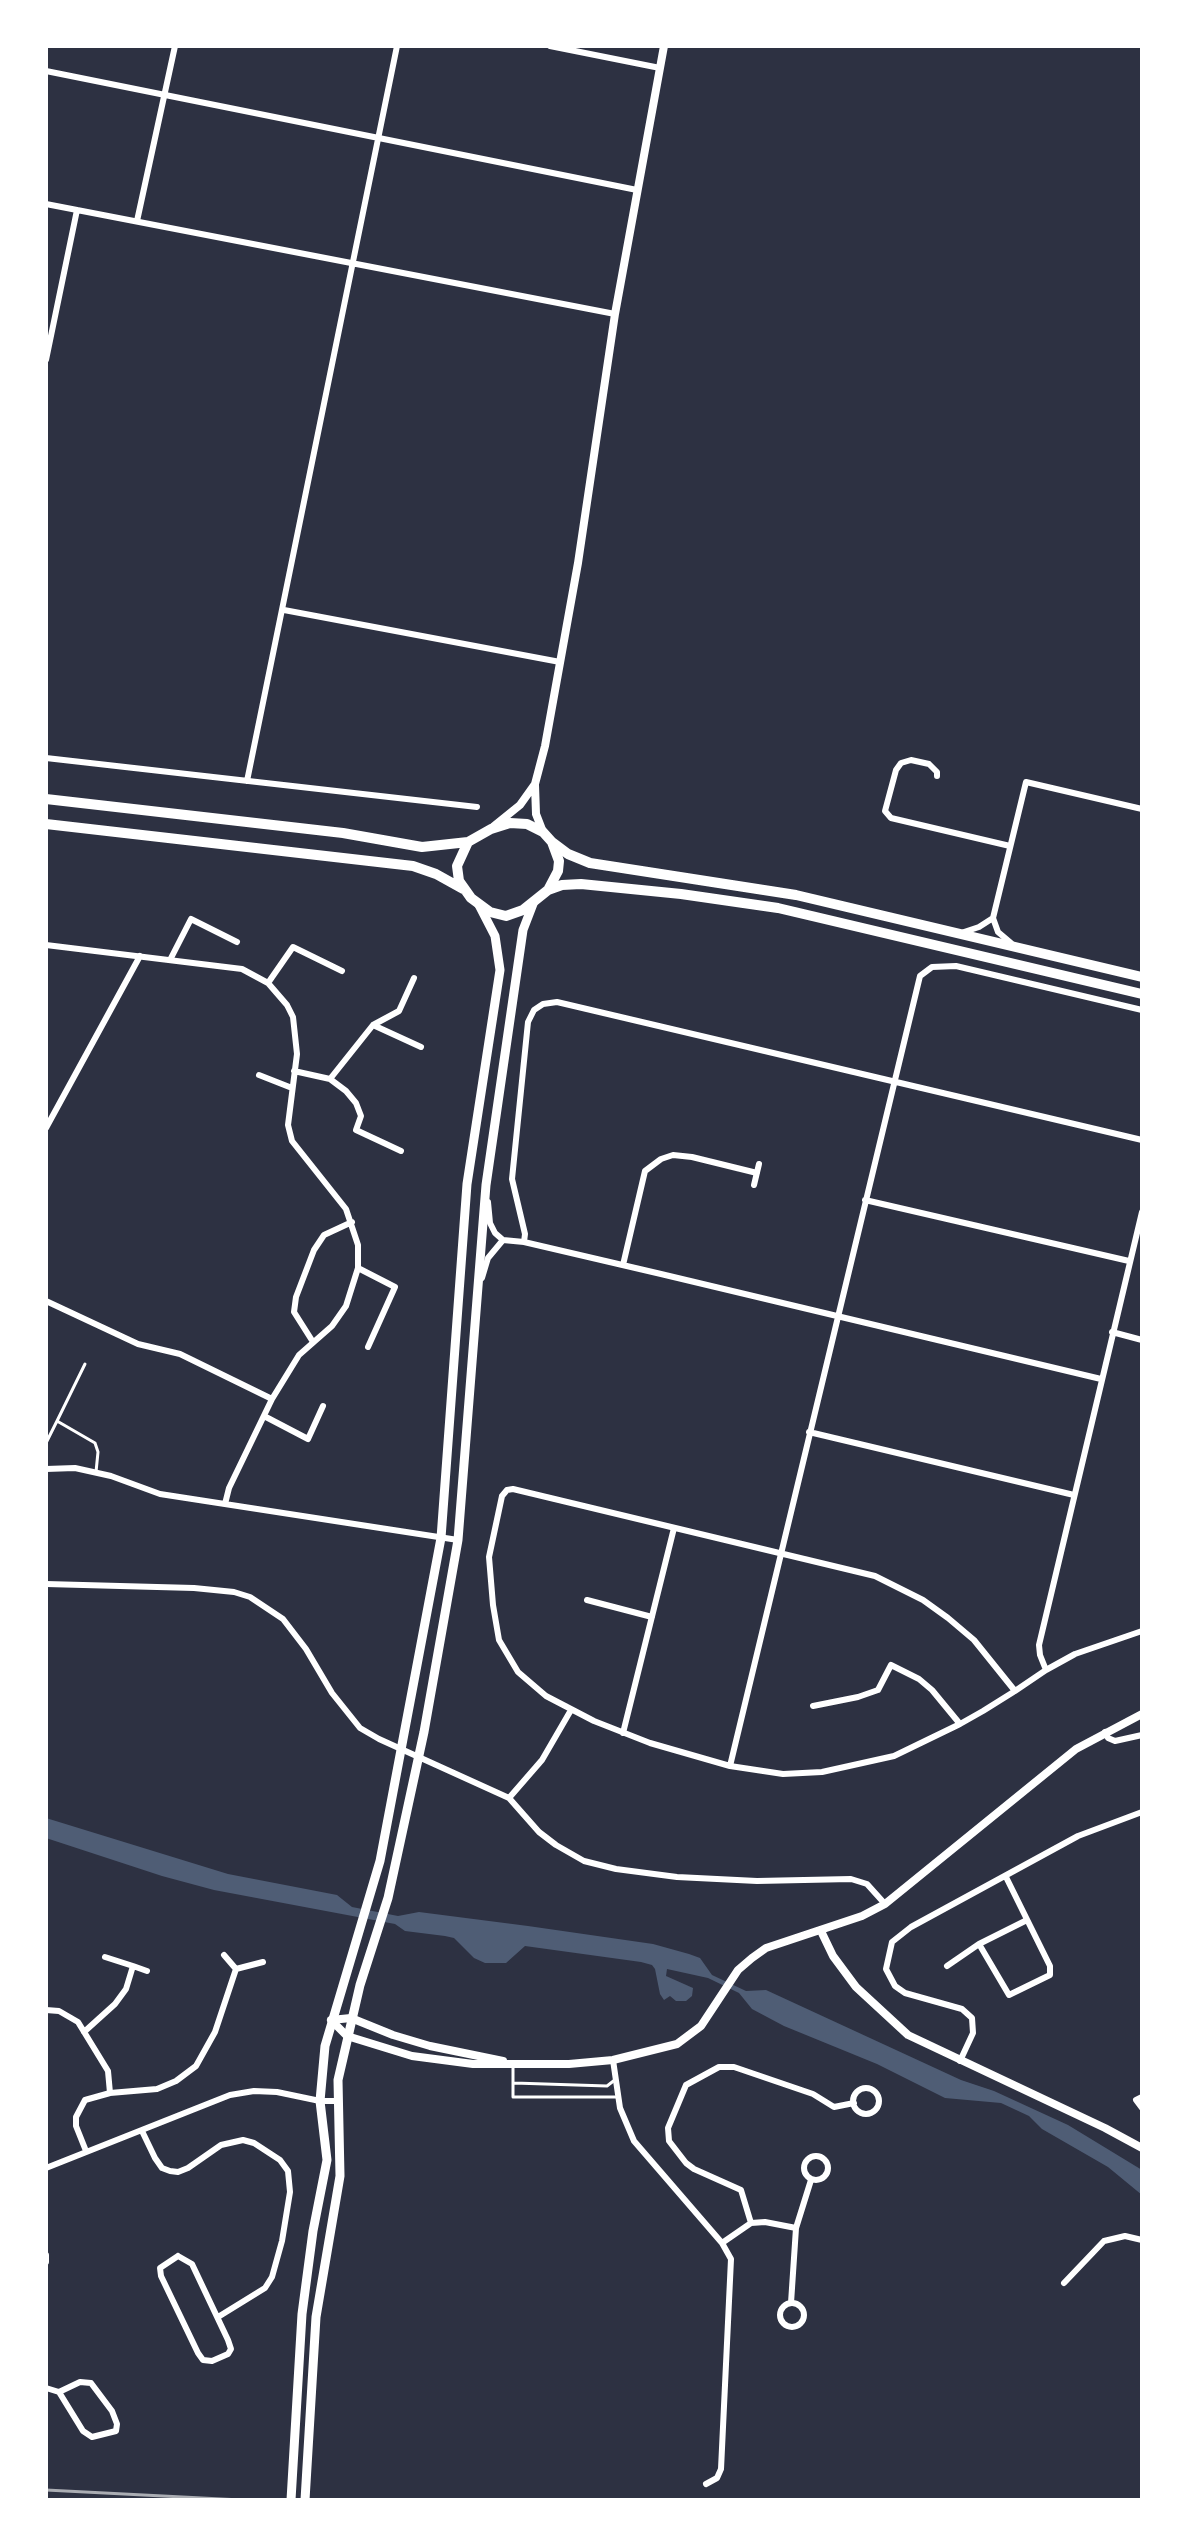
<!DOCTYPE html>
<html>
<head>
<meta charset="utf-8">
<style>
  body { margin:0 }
  #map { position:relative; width:1188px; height:2546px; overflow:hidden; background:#2d3142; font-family:Overpass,sans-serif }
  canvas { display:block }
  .frame { position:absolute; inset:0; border:48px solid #fff; pointer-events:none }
</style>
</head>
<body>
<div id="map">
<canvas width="1188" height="2546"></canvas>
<div class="frame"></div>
</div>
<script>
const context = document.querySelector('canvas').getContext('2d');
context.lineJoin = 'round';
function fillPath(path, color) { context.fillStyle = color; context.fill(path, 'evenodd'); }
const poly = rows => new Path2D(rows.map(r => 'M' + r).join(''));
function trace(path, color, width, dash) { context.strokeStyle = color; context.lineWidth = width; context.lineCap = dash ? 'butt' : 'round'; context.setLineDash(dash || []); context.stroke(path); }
fillPath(poly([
  [46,1818,228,1874,337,1895,352,1907,398,1916,419,1912,528,1926,653,1944,689,1954,700,1958,712,1975,746,1991,766,1990,961,2080,994,2091,1068,2125,1142,2170,1142,2195,1108,2167,1042,2129,1029,2116,1001,2103,945,2098,877,2064,784,2026,752,2009,739,1993,708,1978,667,1969,666,1976,693,1988,692,1996,686,2001,676,2001,670,1996,664,2000,660,1994,655,1969,652,1965,641,1962,525,1946,506,1963,485,1963,474,1958,454,1938,445,1936,405,1931,395,1924,214,1890,162,1876,46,1838]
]), '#4f5d75');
trace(poly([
  [85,1364,57,1421,95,1443,98,1452,96,1472],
  [46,1443,57,1421],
  [513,2066,513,2097,618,2097],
  [514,2083,607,2086,616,2079]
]), '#fff', 3);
trace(poly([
  [550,46,660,68],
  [46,71,637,190],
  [46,204,615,314],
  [137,221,175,46],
  [46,360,77,210],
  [284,610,560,662],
  [46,758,477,807],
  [937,776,937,772,929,764,911,760,901,763,896,770,885,811,891,818,1010,846],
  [247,781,397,46],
  [964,932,979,927,993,918],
  [1011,943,998,932,993,918,1026,782,1142,809],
  [46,945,242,969,268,983,287,1005,293,1017,297,1054,288,1125,292,1141,346,1209,358,1245,358,1268,346,1306,332,1326,299,1355,272,1399,229,1488,225,1504],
  [170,960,191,919,237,942],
  [268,983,293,947,342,971],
  [373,1025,421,1047],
  [294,1071,330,1079,346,1091,356,1103,361,1116,356,1130,401,1151],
  [259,1075,292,1088],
  [330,1079,373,1025,399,1011,414,978],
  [46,1128,140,956],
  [754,1185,759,1164],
  [865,1200,1129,1261],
  [488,1202,490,1223,495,1233,503,1240,524,1242,661,1274,1101,1379],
  [524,1242,525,1234,512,1179,528,1022,534,1010,543,1004,557,1002,1142,1140],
  [623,1265,645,1171,661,1159,673,1155,692,1157,757,1173],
  [358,1268,395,1287,368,1347],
  [482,1278,488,1258,503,1240],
  [46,1301,138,1344,180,1354,272,1399],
  [1112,1332,1142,1340],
  [313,1342,294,1312,296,1297,314,1250,324,1235,352,1222],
  [264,1416,308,1439,323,1406],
  [809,1432,1074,1495],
  [46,1469,75,1468,111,1476,160,1494,458,1540],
  [46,1584,194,1588,234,1592,250,1597,283,1619,306,1649,332,1693,360,1728,379,1739,509,1798,539,1832,556,1845,584,1861,616,1869,677,1877,757,1881,851,1879,867,1884,885,1904],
  [587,1600,652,1617],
  [1046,1670,1040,1655,1039,1645,1142,1212],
  [1015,1691,974,1640,948,1618,923,1600,875,1576,513,1489,507,1490,502,1496,489,1557,493,1605,499,1640,518,1672,546,1696,594,1721,650,1743,730,1766,783,1774,822,1772,894,1756,960,1724,983,1711,1015,1691,1046,1670,1075,1654,1142,1631],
  [813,1706,858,1697,878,1690,891,1665,919,1679,932,1690,960,1724],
  [1105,1732,1108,1738,1115,1741,1142,1735],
  [623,1733,674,1528],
  [730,1766,920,976,932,967,956,966,1142,1010],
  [509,1798,542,1760,571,1710],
  [979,1944,1009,1995,1050,1975,1050,1966,1006,1877],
  [224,1955,236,1969,263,1962],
  [133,1966,147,1971],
  [947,1966,979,1944,1027,1920],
  [46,2010,59,2011,78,2022,108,2071,110,2093],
  [84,2032,115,2004,126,1989,133,1966,105,1957],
  [613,2060,620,2108,634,2141,722,2243,731,2259,721,2469,717,2478,706,2484],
  [960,2061,973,2033,972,2018,962,2009,905,1993,895,1986,886,1969,892,1942,911,1927,1078,1836,1142,1812],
  '853 2101a13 13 0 1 1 26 0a13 13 0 1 1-26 0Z',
  [1142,2097,1136,2100,1142,2108],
  [142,2131,155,2158,162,2168,170,2171,178,2172,188,2168,221,2145,243,2140,254,2143,280,2160,288,2171,290,2192,282,2241,272,2277,265,2288,218,2317],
  [86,2151,76,2126,76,2117,85,2100,110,2093,157,2089,176,2081,196,2066,215,2032,236,1969],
  '804 2168a12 12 0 1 1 24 0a12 12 0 1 1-24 0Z',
  [46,2168,230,2095,254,2091,277,2092,320,2101,337,2101],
  [751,2223,741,2190,694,2169,686,2163,669,2141,668,2128,686,2085,719,2067,734,2067,813,2094,834,2107,854,2103],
  [796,2228,811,2180],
  [722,2243,751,2223,765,2222,796,2228,791,2303],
  [46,2255,46,2262],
  [178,2256,192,2264,228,2340,231,2349,228,2354,212,2361,203,2360,198,2353,161,2276,160,2268,178,2256],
  [1064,2283,1104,2241,1125,2236,1142,2240],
  '780 2315a12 12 0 1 1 24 0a12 12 0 1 1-24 0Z',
  [46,2388,59,2392,83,2431,92,2437,116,2431,117,2424,112,2411,91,2383,80,2382,59,2392]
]), '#fff', 6);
trace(poly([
  [535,785,536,814,543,832],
  [494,826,520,805,535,784,545,746,578,563,615,314,664,46],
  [821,1931,833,1956,856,1987,908,2035,1105,2128,1142,2148],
  [331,2020,347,2036,412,2056,473,2064,569,2064,613,2060,677,2044,701,2026,738,1970,752,1958,766,1948,862,1916,885,1904,1076,1749,1142,1714],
  [331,2020,351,2018,393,2035,430,2046,503,2061]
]), '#fff', 8);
trace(poly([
  [291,2500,302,2314,313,2231,327,2160,320,2101,325,2046,380,1861,441,1538,467,1184,500,970,495,936,479,905],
  [305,2500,316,2317,340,2176,338,2080,360,1985,388,1898,424,1732,458,1540,486,1185,523,930,533,904]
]), '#fff', 9);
trace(poly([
  [46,799,343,833,422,847,468,842],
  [510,823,527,824,543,832,552,842,559,861,558,871,548,890,523,910,506,916,490,912,471,898,459,881,457,866,468,842,491,829,510,823],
  [46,824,413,866,436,874,463,889],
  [552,842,568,854,590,863,796,895,1142,977],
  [548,890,562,885,581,884,681,894,778,908,1142,994]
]), '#fff', 10);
trace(poly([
  [46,2490,241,2500]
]), '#abadb3', 3);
</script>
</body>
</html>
